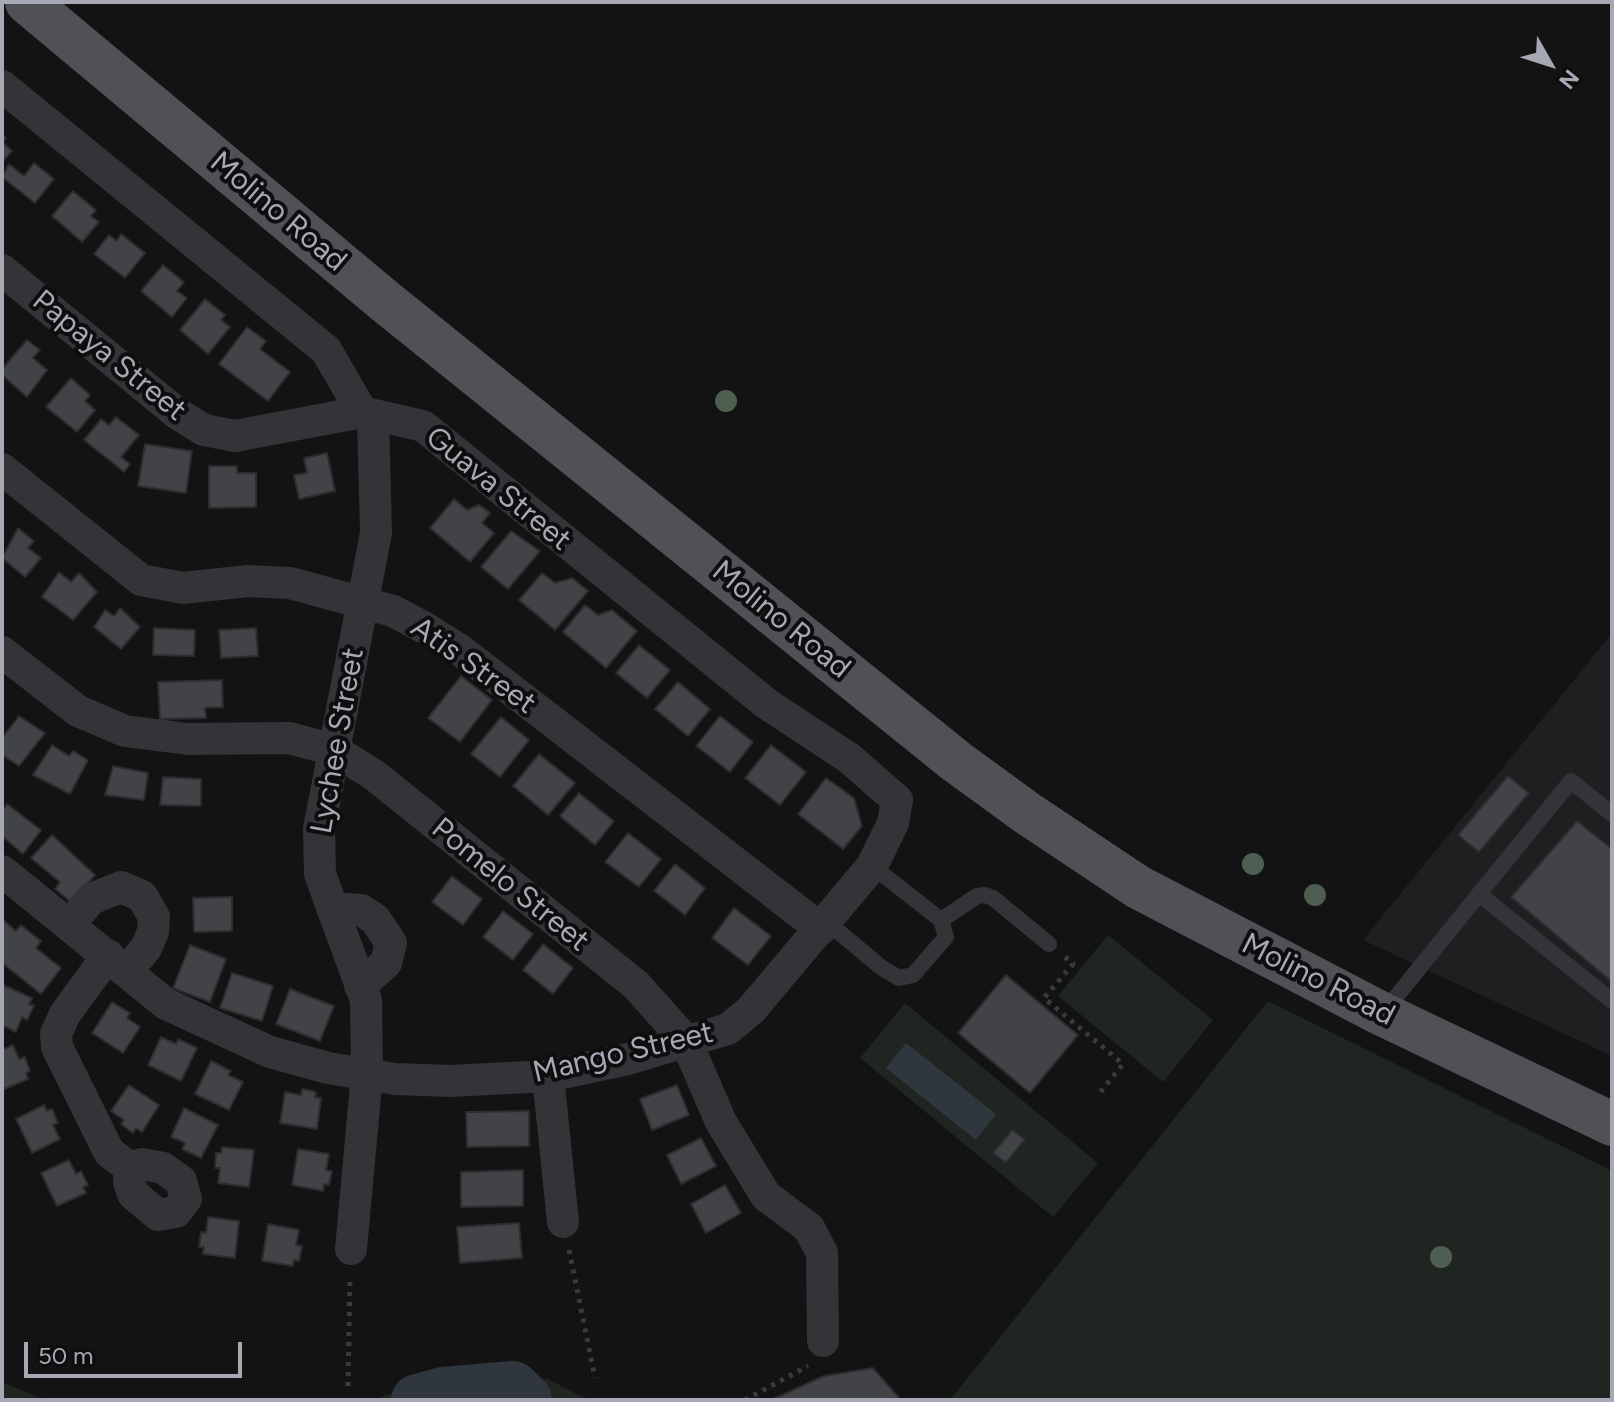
<!DOCTYPE html>
<html>
<head>
<meta charset="utf-8">
<style>
  body { margin:0 }
  #map { position:relative; width:1614px; height:1402px; overflow:hidden; background:#131314; font-family:Figtree,sans-serif }
  canvas { display:block }
  .frame { position:absolute; inset:0; border:4px solid #a6a9b3; pointer-events:none }
  .north { position:absolute; left:1510px; top:24px; width:80px; height:80px; -webkit-text-stroke:6px #0e0e0f; paint-order:stroke; rotate:129deg; font-size:22px; font-weight:700; line-height:32px; text-align:center; color:#a6a9b3 }
  .north::after { content:''; display:block; margin:auto; width:28px; height:36px; background:#a6a9b3; clip-path:polygon(50% 0,100% 100%,50% 72%,0 100%) }
  .scale { position:absolute; left:24px; top:1342px; width:218px; height:36px; box-sizing:border-box; border:4px solid #a6a9b3; border-top:0; padding-left:10px; font-size:24px; line-height:28px; white-space:nowrap; color:#a6a9b3; -webkit-text-stroke:6px #0e0e0f; paint-order:stroke }
</style>
</head>
<body>
<div id="map">
<canvas width="1614" height="1402"></canvas>
<div class="frame"></div>
<div class="north">N</div>
<div class="scale">50 m</div>
</div>
<script>
const context = document.querySelector('canvas').getContext('2d');
context.lineJoin = 'round';
function fillPath(path, color) { context.fillStyle = color; context.fill(path, 'evenodd'); }
const poly = rows => new Path2D(rows.map(r => 'M' + r).join(''));
function trace(path, color, width, dash) { context.strokeStyle = color; context.lineWidth = width; context.lineCap = dash ? 'butt' : 'round'; context.setLineDash(dash || []); context.stroke(path); }
function write(font, color, halo, rows, align = 'center') {
  context.font = font + ' Figtree,sans-serif'; context.lineWidth = 8; context.setLineDash([]); context.textBaseline = 'middle'; context.strokeStyle = halo; context.fillStyle = color; for (const [text, x, y, turn = 0] of rows) {
    context.save(); context.translate(x, y); context.rotate((+turn || 0) * Math.PI / 180); context.textAlign = isNaN(turn) ? turn : align; if (halo) context.strokeText(text, 0, 0); context.fillText(text, 0, 0); context.restore();
  }
}
fillPath(poly([
  [1612,633,1612,1056,1363,940]
]), '#1f1f21');
fillPath(poly([
  [1108,935,1213,1020,1163,1082,1058,996],
  [1268,1001,1612,1171,1612,1400,950,1400],
  [905,1003,1098,1163,1053,1217,860,1058],
  [500,1373,548,1379,588,1400,371,1400,444,1379],
  [2,1382,45,1400,2,1400]
]), '#1f2621');
fillPath(poly([
  [906,1043,996,1114,976,1140,886,1068]
]), '#2f363d');
trace(poly([
  [417,1400,443,1393,513,1387,526,1400]
]), '#2f363d', 52);
const building = poly([
  [2,135,6,138,2,142,12,151,2,162,2,135],
  [34,163,54,179,35,203,2,177,9,164,24,176,34,163],
  [73,191,96,210,91,216,99,222,82,242,52,216,73,191],
  [121,234,145,253,125,278,94,254,109,235,117,241,121,234],
  [163,265,184,282,177,291,187,298,172,317,141,291,163,265],
  [205,299,225,315,221,320,230,327,208,354,180,330,205,299],
  [247,327,266,341,260,349,290,372,268,401,219,364,247,327],
  [27,340,40,350,33,358,47,370,27,397,2,375,2,369,27,340],
  [71,378,90,395,85,401,95,410,77,432,46,407,71,378],
  [116,417,139,435,121,457,130,464,124,472,84,440,101,419,109,425,116,417],
  [145,444,192,451,186,493,138,486,145,444],
  [327,453,335,491,299,499,294,475,307,473,304,458,327,453],
  [209,466,237,466,237,473,256,473,256,507,209,508,209,466],
  [454,499,467,510,479,505,490,513,482,523,494,533,470,562,430,528,454,499],
  [18,528,34,541,28,548,41,558,25,577,2,558,18,528],
  [511,531,540,551,508,589,481,567,511,531],
  [59,572,71,582,79,573,97,592,73,620,42,597,59,572],
  [542,573,555,583,572,578,588,591,555,630,519,600,542,573],
  [585,605,598,615,612,610,637,631,606,668,563,632,585,605],
  [120,608,140,627,121,649,94,627,105,610,114,616,120,608],
  [154,628,195,630,194,656,153,655,154,628],
  [256,628,258,656,221,658,219,630,256,628],
  [639,645,670,670,647,698,616,673,639,645],
  [461,676,492,700,460,742,428,718,461,676],
  [222,680,223,707,205,708,206,718,160,719,158,682,222,680],
  [678,682,710,709,688,736,655,709,678,682],
  [19,716,45,733,19,766,2,755,2,738,19,716],
  [720,716,753,742,730,772,696,746,720,716],
  [501,717,529,740,500,777,471,754,501,717],
  [52,745,69,756,73,751,88,760,70,794,33,775,52,745],
  [771,745,806,772,780,805,745,778,771,745],
  [539,754,575,783,548,815,513,786,539,754],
  [113,766,148,773,144,800,105,795,113,766],
  [1508,776,1529,793,1479,852,1458,835,1508,776],
  [163,777,201,779,201,806,160,805,163,777],
  [826,778,854,798,862,826,843,849,798,814,826,778],
  [579,793,614,821,595,845,560,816,579,793],
  [7,804,41,830,23,854,2,836,2,810,7,804],
  [1577,821,1612,849,1612,982,1511,897,1577,821],
  [628,833,661,859,639,887,605,862,628,833],
  [52,835,95,875,71,902,55,889,60,882,31,858,52,835],
  [675,864,705,888,685,915,654,891,675,864],
  [452,876,482,899,463,925,432,902,452,876],
  [232,897,232,931,194,932,193,898,232,897],
  [734,908,771,936,748,965,712,938,734,908],
  [503,911,533,934,513,960,483,937,503,911],
  [2,919,16,931,21,925,41,941,36,948,61,968,41,994,2,963,2,919],
  [543,944,573,968,553,994,523,970,543,944],
  [190,945,226,959,210,1002,173,988,190,945],
  [232,973,273,986,262,1021,220,1008,232,973],
  [1006,975,1078,1035,1030,1093,958,1033,1006,975],
  [3,985,32,998,29,1004,34,1006,27,1020,22,1017,16,1032,2,1025,3,985],
  [290,989,334,1006,320,1041,276,1024,290,989],
  [112,1002,130,1013,127,1018,140,1027,123,1053,92,1033,112,1002],
  [161,1037,176,1044,178,1039,197,1048,181,1081,148,1065,161,1037],
  [13,1045,19,1059,25,1057,30,1071,26,1073,28,1079,2,1090,2,1050,13,1045],
  [211,1061,231,1071,228,1075,243,1082,229,1110,195,1094,211,1061],
  [129,1085,159,1105,142,1132,136,1128,133,1133,121,1124,124,1120,111,1111,129,1085],
  [677,1085,689,1115,652,1130,640,1099,677,1085],
  [302,1089,316,1092,315,1097,321,1098,317,1129,280,1123,285,1092,301,1095,302,1089],
  [44,1105,47,1111,52,1109,58,1123,53,1125,60,1139,32,1153,16,1119,44,1105],
  [184,1108,218,1125,201,1158,182,1149,185,1143,171,1137,184,1108],
  [529,1111,529,1146,467,1147,466,1112,529,1111],
  [1012,1130,1025,1139,1006,1163,993,1153,1012,1130],
  [701,1138,716,1166,681,1184,667,1155,701,1138],
  [222,1147,254,1150,249,1187,218,1183,220,1168,215,1168,216,1153,221,1153,222,1147],
  [298,1149,329,1154,326,1170,332,1171,329,1185,324,1184,323,1191,292,1185,298,1149],
  [69,1160,76,1174,81,1171,88,1185,83,1187,86,1193,57,1206,41,1173,69,1160],
  [523,1170,523,1206,461,1207,461,1172,523,1170],
  [725,1185,741,1213,706,1233,691,1204,725,1185],
  [208,1217,239,1221,235,1258,203,1254,204,1247,199,1247,201,1232,206,1233,208,1217],
  [519,1223,522,1258,460,1263,457,1227,519,1223],
  [268,1224,299,1230,296,1245,302,1246,299,1261,294,1260,293,1266,262,1261,268,1224],
  [873,1368,901,1400,771,1400,824,1376,873,1368]
]);
fillPath(building, '#424347');
trace(building, '#2d2d30', 2);
trace(poly([
  [1065,957,1073,964,1044,998,1123,1064,1098,1095],
  [569,1250,595,1378],
  [348,1386,350,1278],
  [745,1400,808,1366]
]), '#3a3b3f', 5, [4, 6]);
trace(poly([
  [1479,894,1571,781,1612,814],
  [941,920,977,896,985,895,993,898,1049,944],
  [827,922,882,968,899,978,913,975,946,937,941,920,872,866],
  [1383,1013,1479,894,1612,1001]
]), '#343438', 16);
trace(poly([
  [2,86,326,350,362,412,423,426,767,704,849,758,897,800,893,823,872,866,751,1010,728,1029,628,1059,548,1076,451,1081,395,1079,328,1068,270,1052,166,1004,2,871],
  [2,270,178,414,204,430,235,436,362,412],
  [2,469,141,580,183,588,248,581,290,583,393,611,425,628,460,650,821,929],
  [2,652,78,711,125,731,188,739,289,738,334,750,374,775,636,985,686,1041,721,1122,766,1196,809,1228,822,1253,823,1341],
  [332,908,361,910,375,919,391,943,386,963,360,986],
  [69,925,91,899,121,887,142,896,154,917,153,932,146,948,127,971],
  [108,955,65,1014,56,1034,57,1047,109,1152,130,1168],
  [548,1076,563,1222],
  [142,1164,163,1168,181,1181,186,1199,176,1212,158,1215,133,1194,129,1182,130,1168,142,1164],
  [351,1249,367,1074,366,1000,320,874,319,829,376,533,373,417]
]), '#343438', 32);
trace(poly([
  [27,2,386,302,957,762,1027,813,1138,887,1382,1014,1612,1124]
]), '#505157', 44);
context.fillStyle = '#4e5e51';
for (const [x, y] of [
  [726,401],
  [1253,864],
  [1315,895],
  [1441,1257]
]) { context.beginPath(); context.arc(x, y, 11, 0, 2 * Math.PI); context.fill(); }
write('30px', '#a6a9b3', '#0e0e0f', [
  ["Molino Road",278,212,40],
  ["Papaya Street",109,356,39],
  ["Guava Street",498,489,39],
  ["Molino Road",781,620,39],
  ["Atis Street",473,666,35],
  ["Lychee Street",338,741,-80],
  ["Pomelo Street",510,885,39],
  ["Molino Road",1318,980,27],
  ["Mango Street",623,1053,-13]
]);
</script>
</body>
</html>
